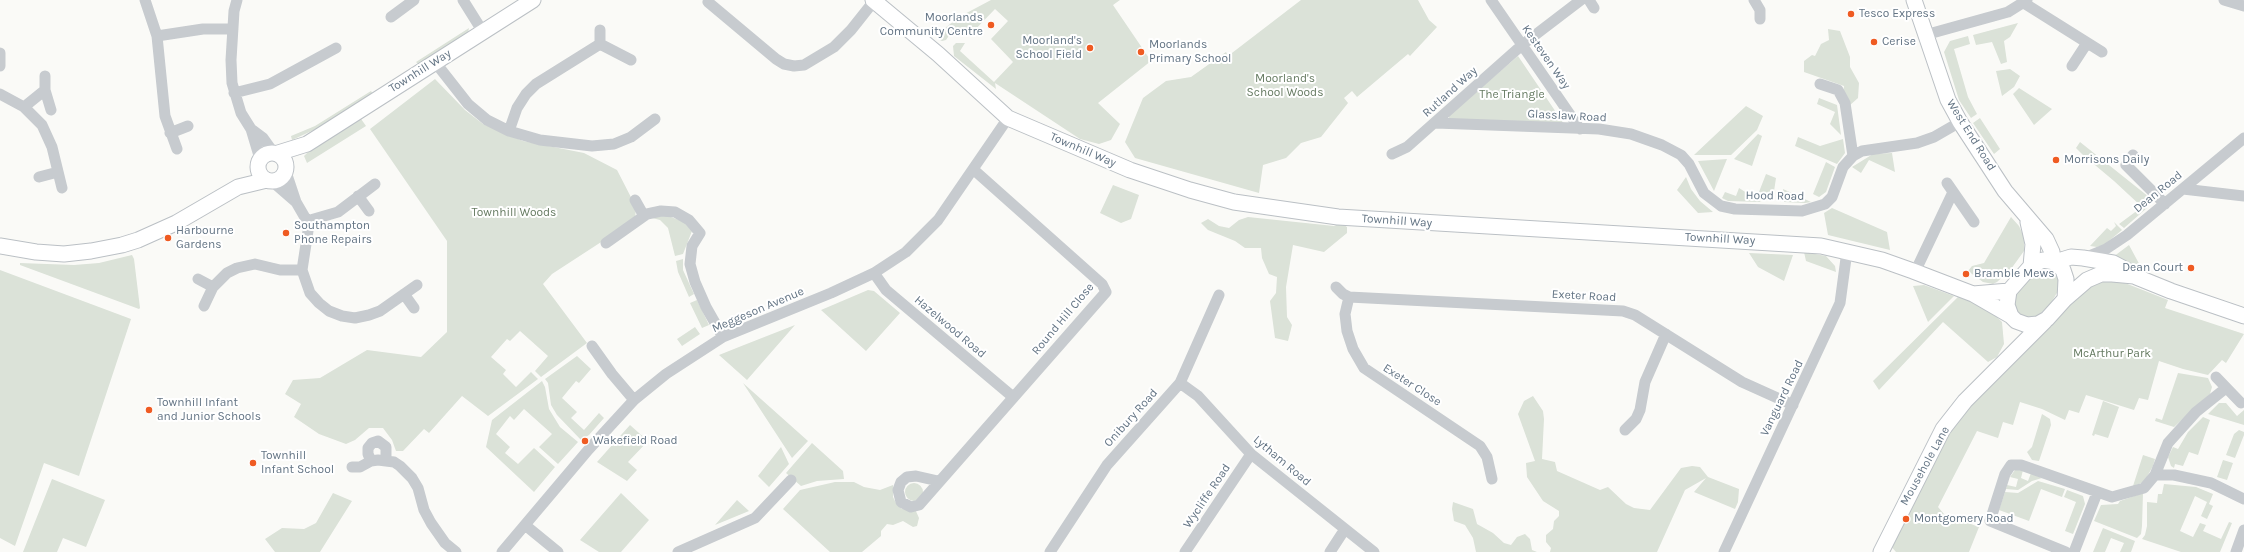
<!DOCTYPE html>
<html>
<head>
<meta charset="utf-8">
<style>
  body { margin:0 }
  canvas { display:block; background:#fafaf7 }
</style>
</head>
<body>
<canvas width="2244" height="552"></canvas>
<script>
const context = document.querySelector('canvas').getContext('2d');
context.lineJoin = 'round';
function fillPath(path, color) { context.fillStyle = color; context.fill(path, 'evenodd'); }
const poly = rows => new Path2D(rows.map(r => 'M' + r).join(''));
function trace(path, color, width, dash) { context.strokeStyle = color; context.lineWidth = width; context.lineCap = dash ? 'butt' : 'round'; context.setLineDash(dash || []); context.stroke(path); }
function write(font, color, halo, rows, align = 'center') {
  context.font = font + ' Karla,sans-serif'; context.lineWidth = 4; context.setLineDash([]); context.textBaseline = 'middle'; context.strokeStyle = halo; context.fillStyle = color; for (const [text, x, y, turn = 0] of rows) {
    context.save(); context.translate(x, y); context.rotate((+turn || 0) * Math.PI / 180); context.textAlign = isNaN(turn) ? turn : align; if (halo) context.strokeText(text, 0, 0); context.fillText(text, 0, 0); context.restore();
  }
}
fillPath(poly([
  [991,0,1120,0,1113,5,1151,61,1098,103,1120,124,1111,140,1099,144,1080,139,995,83,996,89,954,56,953,46,956,43,965,43,960,51,994,82,1013,62,991,39,1008,21,995,9,970,35,958,31,950,34,946,40,942,41,938,39,940,32,959,17],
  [1301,0,1418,0,1429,20,1437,27,1410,56,1408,54,1357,97,1352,91,1344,98,1348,103,1321,137,1301,143,1286,158,1263,165,1259,193,1135,158,1125,142,1143,98,1166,81,1191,77,1226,52,1228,56],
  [2018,23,2010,37,2004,41,2007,62,2001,64,1992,42,1976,45,1973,35],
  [469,28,468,33,418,64,416,62],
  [1828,29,1840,31,1850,57,1850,67,1859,83,1858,98,1849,106,1843,96,1844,86,1804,72,1804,61,1812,55,1815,56,1821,44,1829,40],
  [1968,36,1970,44,1954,49,1968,97,1977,114,1971,118,1959,100,1944,52,1950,41],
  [1518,56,1564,124,1449,119,1449,115],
  [2010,69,2020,76,2014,87,2002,96,1996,71],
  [435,79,465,110,483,124,523,141,584,153,617,170,636,207,635,220,552,274,543,284,587,343,541,377,535,371,548,356,520,331,510,341,507,339,491,357,506,370,503,374,516,387,531,372,538,379,488,416,462,396,429,433,424,429,403,451,396,451,392,440,383,428,369,428,355,440,346,444,319,434,294,417,301,404,285,394,293,380,320,378,367,350,421,357,447,332,447,241,370,129],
  [2019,88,2052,109,2034,125,2013,94],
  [371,91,373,94,316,129,292,140,291,136,315,126],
  [1819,98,1837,105,1841,135,1830,124,1835,112,1817,104],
  [1746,106,1763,116,1757,130,1731,155,1694,155],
  [359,116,366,126,307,163,304,156,319,141],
  [1980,118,2000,149,1994,154,1973,123],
  [1758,134,1762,136,1752,166,1734,159],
  [1798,137,1820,146,1843,139,1845,153,1837,164,1795,146],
  [2080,142,2149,197,2150,201,2147,208,2124,228,2119,224,2142,207,2114,181,2083,155,2076,148],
  [1892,153,1895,172,1869,160,1861,173,1852,167,1873,154],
  [1727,159,1714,191,1698,161],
  [1826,162,1835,167,1826,192,1819,197,1813,194],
  [1766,174,1776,178,1773,198,1759,192],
  [1686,177,1691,189,1700,201,1713,212,1698,213,1677,190],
  [1113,185,1139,195,1131,219,1121,223,1100,213],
  [1739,188,1761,202,1728,201,1722,198,1725,192,1736,196],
  [1783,189,1811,202,1805,203,1784,202],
  [1832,208,1887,232,1890,250,1828,235,1824,213],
  [660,215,671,217,684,222,692,231,683,254,675,256,668,228,660,220,652,218],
  [1248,217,1334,226,1341,223,1347,227,1347,233,1324,252,1293,245,1286,287,1287,317,1292,325,1288,341,1275,338,1270,301,1276,293,1277,277,1269,274,1262,258,1261,248,1245,248,1235,241,1208,230,1201,223,1208,219,1219,226,1229,228,1239,220],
  [2011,217,2019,226,2024,237,2024,251,2011,269,1997,282,1993,284,1983,282,1968,271,1972,266,1984,263],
  [2114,222,2122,230,2104,245,2097,247,2090,246,2107,228,2111,231,2116,226],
  [2129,245,2143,271,2113,257],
  [1804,252,1826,256,1835,266,1836,272,1806,261],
  [1749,253,1793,255,1784,281,1758,267],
  [132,255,134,259,140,308,139,309,20,265,20,263,74,265,99,263],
  [683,259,683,270,694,294,689,297,678,272,676,261],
  [2042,268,2051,270,2055,273,2058,278,2058,291,2051,303,2036,318,2022,317,2015,310,2015,297,2019,289,2038,270],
  [0,270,131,319,79,476,44,463,15,546,0,538],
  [2112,280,2125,283,2168,300,2165,308,2244,334,2226,363,2222,360,2208,375,2183,369,2159,361,2148,400,2139,398,2134,410,2086,395,2079,413,2069,410,2065,420,2042,409,2020,402,2013,425,2003,422,1998,438,1977,431,1938,507,1944,514,1979,527,1969,552,1896,552,1889,544,1947,432,1969,404,2083,290,2098,283],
  [1924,285,1954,296,1928,322,1913,286],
  [868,290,874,291,900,313,866,351,821,310],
  [1960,295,1991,311,2002,322,2004,344,1997,357,1988,362,1943,322,1879,390,1873,381],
  [697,300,709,325,702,328,690,303],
  [795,325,747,380,719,355,744,345],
  [695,327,700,334,682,346,677,339],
  [577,356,591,369,579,383,576,381,562,398,577,412,571,418,584,430,599,413,604,418,589,435,581,440,557,415,551,405,548,383,545,379],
  [2178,373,2208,378,2212,387,2210,394,2174,427,2155,421,2156,418,2162,420],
  [542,381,545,387,549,409,560,427,578,442,558,464,539,447,552,434,524,409,514,420,510,416,496,434,510,447,505,453,518,464,534,448,555,467,534,492,486,447,492,420],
  [743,383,808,441,792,458],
  [1533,396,1543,411,1544,419,1542,459,1555,462,1557,471,1600,490,1608,487,1626,504,1634,508,1650,510,1681,468,1692,466,1700,467,1708,477,1739,489,1738,502,1735,509,1694,492,1706,478,1685,490,1657,552,1550,552,1551,548,1546,542,1546,535,1553,529,1554,521,1559,516,1559,511,1543,501,1527,477,1526,463,1535,461,1518,414,1524,401],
  [2103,401,2119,407,2108,438,2095,434,2094,436,2092,435],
  [2219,403,2226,403,2237,416,2244,410,2244,425,2208,414],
  [2042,414,2050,419,2051,425,2039,461,2032,460,2027,452,2032,447],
  [2203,417,2210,420,2198,455,2189,452,2183,466,2175,464,2174,468,2171,466,2168,457,2173,447,2178,449,2188,432],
  [630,425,648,441,628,462,637,470,627,481,597,462],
  [2239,430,2244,432,2244,435,2235,458,2226,455,2234,434],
  [812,443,843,471,844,479,817,481,801,486,786,473],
  [781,447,789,464,769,487,758,476],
  [2143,455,2155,459,2153,466,2144,482,2133,486],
  [2223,460,2233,463,2227,480,2217,477],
  [2015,470,2023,470,2021,478,2028,481,2031,473,2042,478,2032,481,2018,490,2006,489,2007,485,2016,487,2018,479,2010,477],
  [52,479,105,500,86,547,63,538,57,552,23,552],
  [2038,481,2065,489,2062,497,2041,489,2029,521,1999,510,2005,492,2018,493],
  [835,482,854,482,864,487,880,490,893,485,893,497,896,503,902,509,915,509,919,518,917,526,913,527,903,521,893,525,887,524,881,531,881,536,862,552,830,552,783,509,800,490],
  '905 492a9 9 0 1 1 18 0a9 9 0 1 1-18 0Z',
  [2164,484,2196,487,2213,494,2209,504,2213,506,2207,519,2201,516,2207,502,2195,496,2180,531,2193,537,2200,523,2206,525,2203,531,2221,539,2229,522,2232,523,2220,552,2181,552,2142,539,2145,535,2147,526,2147,502,2157,503,2158,494,2162,494],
  [2067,490,2083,496,2085,504,2073,534,2065,531,2076,502,2064,497],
  [333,493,352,501,320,552,275,552,265,539,282,528,304,529,316,523],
  [621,493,649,520,621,552,599,552,580,540],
  [2143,493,2142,526,2141,534,2137,538,2094,521,2101,505,2118,504,2120,501],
  [737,500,749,511,715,525],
  [1453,502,1473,509,1477,524,1493,533,1504,543,1511,545,1517,537,1525,534,1530,539,1532,550,1537,552,1476,552,1473,538,1465,525,1454,521,1452,509],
  [2103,528,2135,541,2131,552,2120,552,2124,543,2111,538,2105,552,2093,552]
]), '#dbe2d8');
const secondary = poly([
  [873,0,938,54,1008,118,1130,170,1190,190,1234,202,1338,217,1821,246,1882,260,1913,271,1973,294,2011,316],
  [1914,0,1948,100,1960,122,2005,191,2046,239,2052,252,2053,261],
  '258 167a14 14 0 1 1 28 0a14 14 0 1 1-28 0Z',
  [278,153,307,144,533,0],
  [2028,222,2033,244,2031,266],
  [0,246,36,252,64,254,91,251,122,245,138,240,176,223,238,187,267,180],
  [2055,262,2071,257,2083,258,2113,263,2130,272],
  [1973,294,2009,291],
  [2065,299,2066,279,2063,270,2055,262,2043,260,2031,266,2009,291,2007,305,2011,316,2016,321,2027,325,2038,324,2047,319,2065,299,2087,280,2101,274,2112,274,2134,276,2171,291,2244,316],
  [1881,552,1943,429,1965,401,2045,321]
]);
trace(secondary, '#bbc0c5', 17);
trace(poly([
  [145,0,157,36,165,116,177,149],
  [237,0,234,11,231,60,232,83,241,113,251,129,260,159],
  [463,0,483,32],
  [709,0,708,2,776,59,784,64,794,66,804,65,834,47,851,30,874,1],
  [1491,0,1580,129],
  [1589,0,1594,8],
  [1754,0,1760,10,1760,19],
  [2224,0,2244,6],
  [2024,3,2102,52],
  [391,17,414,0],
  [1925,35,2008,12,2027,0],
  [157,36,203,29,233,29],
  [600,44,631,60],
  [0,53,0,66],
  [435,62,468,104,487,120,509,131,517,108,526,94,536,84,600,44,600,30],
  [2072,66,2087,43],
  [1820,84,1838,90,1845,103,1853,156],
  [45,90,51,110],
  [234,93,270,84,336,48],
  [0,94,24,107,42,125,52,147,62,188],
  [24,107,45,90,45,76],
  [1436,123,1599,129,1631,134,1662,145,1681,155,1689,164,1704,193,1721,206,1735,209,1802,211,1825,204,1832,197,1843,167,1853,156,1862,151,1917,143,1934,137,1960,122],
  [251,129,263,138,273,152],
  [509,131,540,140,592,146,614,144,631,137,655,119],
  [170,133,188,126],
  [1392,154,1407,147,1522,45,1581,0],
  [2133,155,2126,165,2165,204],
  [286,172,296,202,307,221,308,231,302,270,310,293,319,303,329,311,342,316,355,318,369,315,380,311,417,285],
  [39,177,58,172],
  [273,182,296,202],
  [1947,183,1974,222],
  [2183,189,2244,196],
  [358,196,369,211],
  [635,200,644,216],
  [307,221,338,212,375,184],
  [606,243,647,214,661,211,675,212,689,220,700,233,692,246,690,264,695,282,706,307,723,337],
  [2084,258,2106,249,2127,235,2244,138],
  [1915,272,1953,192],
  [874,273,886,290,1013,397],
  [198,279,213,287],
  [1336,287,1343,294,1349,297,1623,311,1635,315,1742,382,1793,405],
  [404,294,414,308],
  [1349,297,1345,314,1347,331,1353,349,1364,368,1480,446,1487,457,1492,479],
  [204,306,213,287,227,273,237,268,255,264,280,270,302,270],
  [592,346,612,374,634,400],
  [2216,377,2241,403],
  [1180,383,1198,396,1251,454,1374,552],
  [1625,430,1636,419,1640,410,1645,382,1666,334],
  [371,461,368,454,368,448,372,443,378,441,386,447,386,460],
  [352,467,360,467,371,461,378,460,394,462,400,466,412,478,418,488,424,510,431,523,445,543,456,552],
  [2155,475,2174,475,2211,483,2244,499],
  [938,481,916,476,907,477,901,482,898,490,901,502,911,507,919,505,1106,292,1102,284,974,170],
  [525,525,558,552],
  [502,552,589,449,634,400,666,374,723,337,831,293,874,273,906,252,938,220,1008,118],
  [678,552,755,518,791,480],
  [1050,552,1107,465,1180,383,1219,295],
  [1185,552,1251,454],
  [1330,552,1345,529],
  [1724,552,1840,303,1847,251],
  [2066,552,1990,521,2005,474,2011,465,2021,465,2112,497,2144,488,2155,475,2168,443,2196,412,2226,388],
  [2074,552,2097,493],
  [2236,552,2244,530]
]), '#c7cbcf', 11);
trace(secondary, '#fff', 15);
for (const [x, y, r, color] of [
  [1851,14,4,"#ef5b22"],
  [991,25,4,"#ef5b22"],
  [1874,42,4,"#ef5b22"],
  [1090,48,4,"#ef5b22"],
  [1141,52,4,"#ef5b22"],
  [2056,160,4,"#ef5b22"],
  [286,233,4,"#ef5b22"],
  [168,238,4,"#ef5b22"],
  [2191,268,4,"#ef5b22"],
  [1966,274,4,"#ef5b22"],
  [149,410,4,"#ef5b22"],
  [585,441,4,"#ef5b22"],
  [253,463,4,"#ef5b22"],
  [1906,519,4,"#ef5b22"]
]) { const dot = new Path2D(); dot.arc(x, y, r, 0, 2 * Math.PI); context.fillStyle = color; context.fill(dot); trace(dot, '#fff', 1.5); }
write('12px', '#637484', '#fff', [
  ["Tesco Express",1859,14],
  ["Moorlands",983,18,"right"],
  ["Community Centre",983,32,"right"],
  ["Moorland's",1082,41,"right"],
  ["School Field",1082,55,"right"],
  ["Cerise",1882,42],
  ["Moorlands",1149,45],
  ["Primary School",1149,59],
  ["Morrisons Daily",2064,160],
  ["Southampton",294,226],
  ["Phone Repairs",294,240],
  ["Harbourne",176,231],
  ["Gardens",176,245],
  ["Dean Court",2183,268,"right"],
  ["Bramble Mews",1974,274],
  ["Townhill Infant",157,403],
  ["and Junior Schools",157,417],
  ["Wakefield Road",593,441],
  ["Townhill",261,456],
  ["Infant School",261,470],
  ["Montgomery Road",1914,519]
], 'left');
write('12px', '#637484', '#fff', [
  ["Kesteven Way",1546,57,55],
  ["Townhill Way",420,71,-32],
  ["Rutland Way",1450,92,-42],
  ["Glasslaw Road",1567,116,3],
  ["West End Road",1971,135,58],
  ["Townhill Way",1083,150,23],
  ["Dean Road",2158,192,-39],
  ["Hood Road",1775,196,1],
  ["Townhill Way",1397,221,4],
  ["Townhill Way",1720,239,3],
  ["Exeter Road",1584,296,3],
  ["Meggeson Avenue",758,310,-23],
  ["Round Hill Close",1063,319,-50],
  ["Hazelwood Road",950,327,40],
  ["Exeter Close",1412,385,33],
  ["Vanguard Road",1782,398,-64],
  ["Onibury Road",1131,418,-48],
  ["Lytham Road",1282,461,40],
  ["Mousehole Lane",1925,466,-61],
  ["Wycliffe Road",1207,496,-56]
]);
write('12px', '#667b62', '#fff', [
  ["Moorland's",1285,79],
  ["School Woods",1285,93],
  ["The Triangle",1512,95],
  ["Townhill Woods",514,213],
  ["McArthur Park",2112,354]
]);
</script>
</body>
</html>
